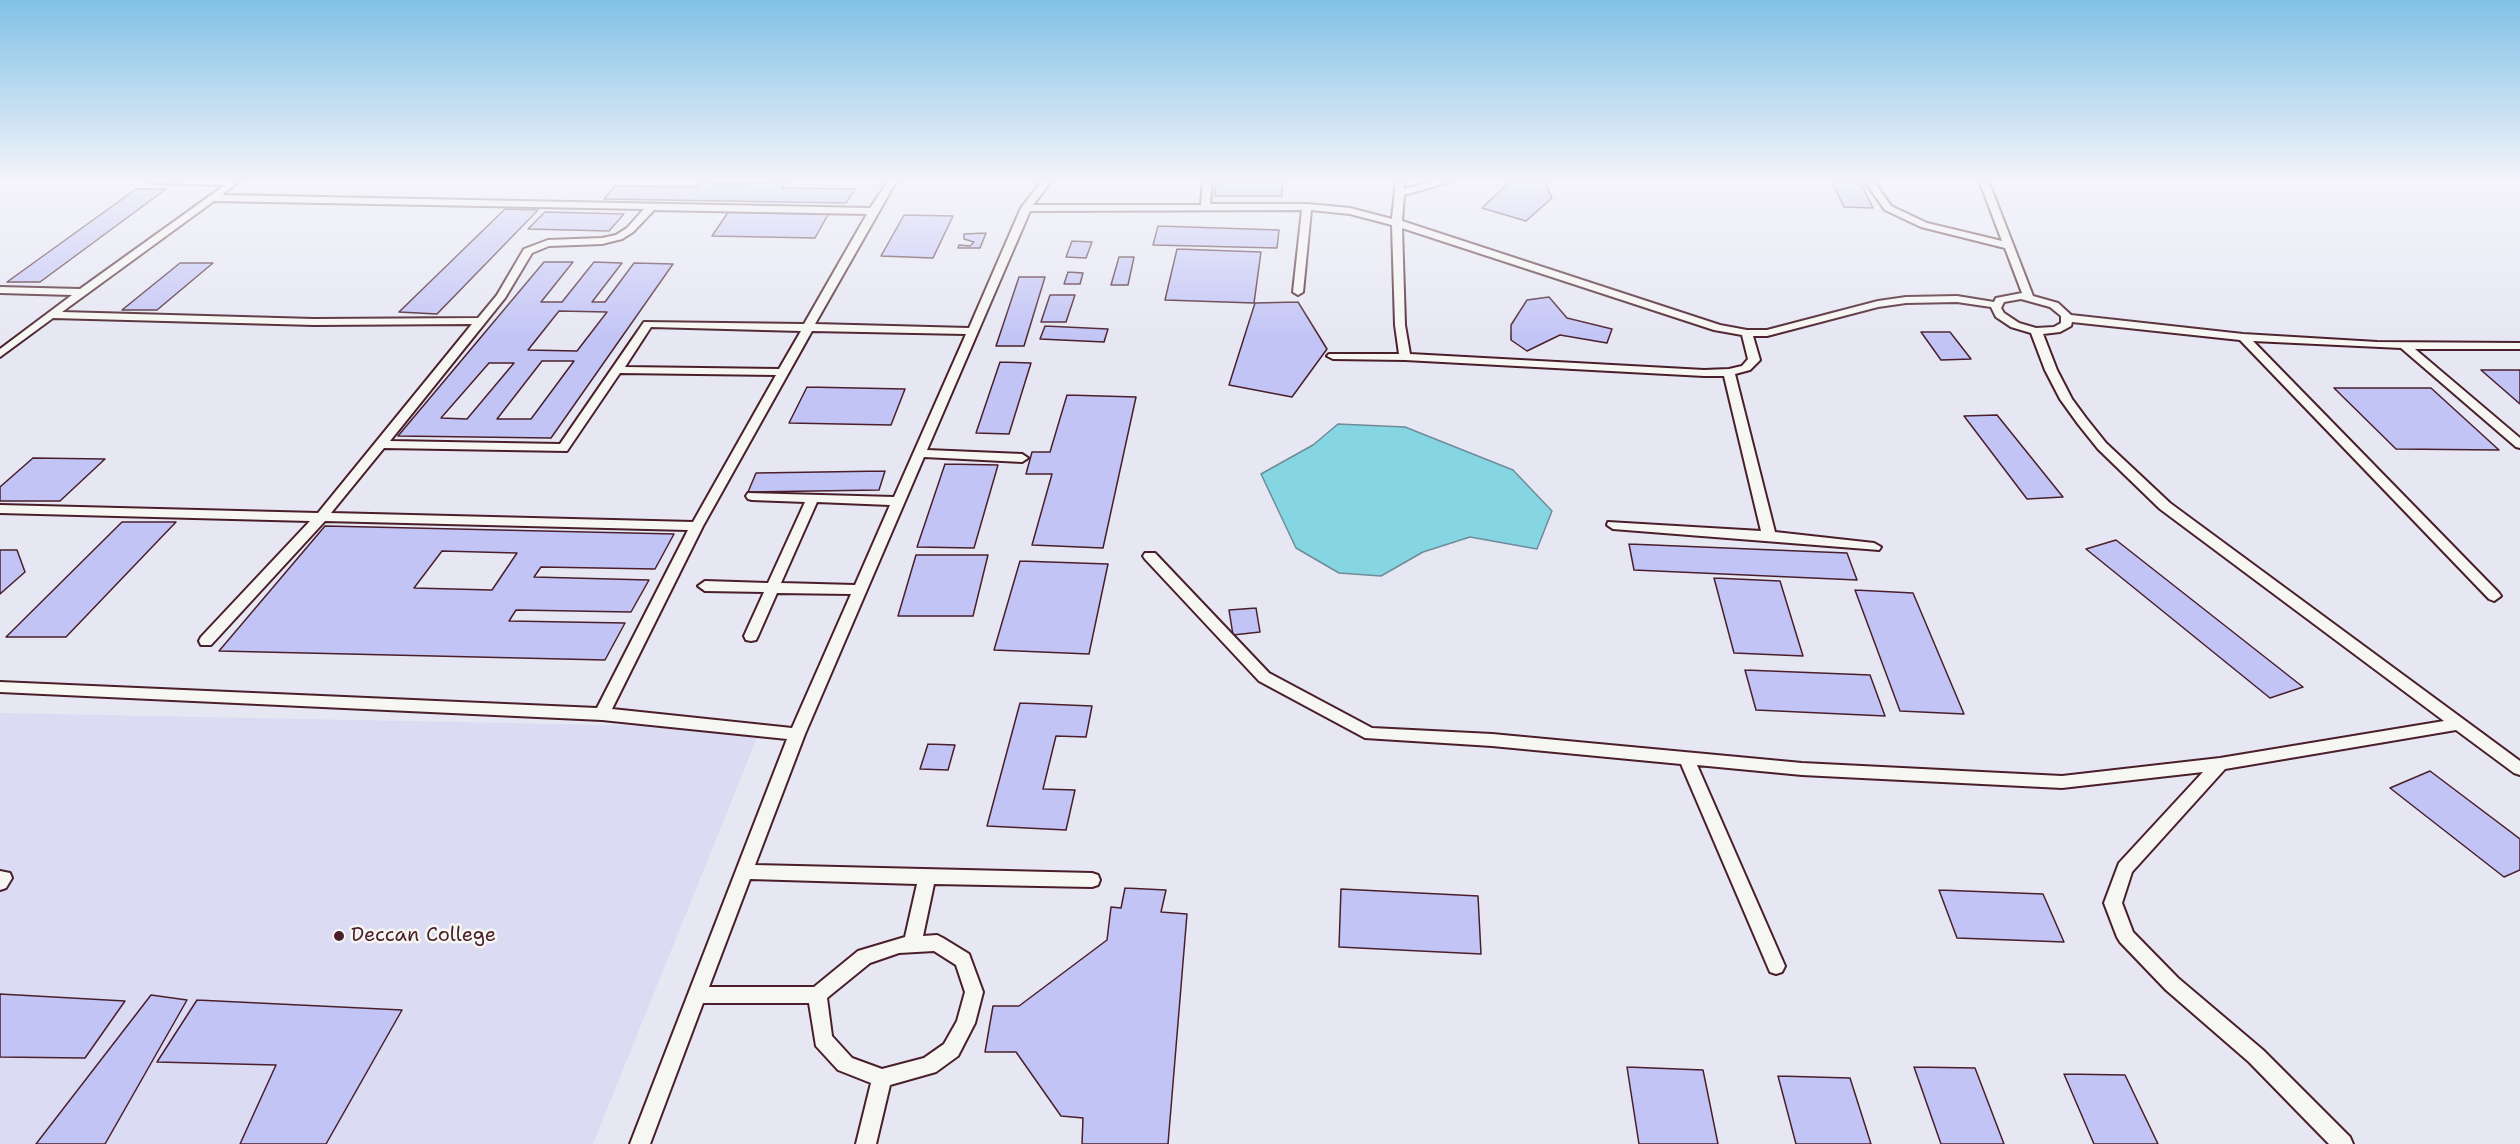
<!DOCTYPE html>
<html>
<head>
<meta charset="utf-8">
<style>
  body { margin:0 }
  canvas { display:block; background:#e6e7f3 }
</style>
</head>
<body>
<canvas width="2520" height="1144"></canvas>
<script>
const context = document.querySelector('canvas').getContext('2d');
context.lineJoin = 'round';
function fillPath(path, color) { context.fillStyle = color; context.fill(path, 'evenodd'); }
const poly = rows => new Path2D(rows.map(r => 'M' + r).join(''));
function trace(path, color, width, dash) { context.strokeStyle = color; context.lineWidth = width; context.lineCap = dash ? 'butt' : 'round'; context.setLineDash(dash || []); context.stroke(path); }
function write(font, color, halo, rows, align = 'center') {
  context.font = font + ' "Shantell Sans",sans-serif'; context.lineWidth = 5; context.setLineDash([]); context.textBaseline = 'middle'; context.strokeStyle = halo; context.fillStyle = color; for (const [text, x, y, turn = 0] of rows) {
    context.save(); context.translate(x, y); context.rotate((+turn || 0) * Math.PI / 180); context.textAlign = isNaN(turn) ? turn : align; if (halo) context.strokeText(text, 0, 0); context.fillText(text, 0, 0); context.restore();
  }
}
fillPath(poly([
  [0,713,761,728,593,1144,0,1144]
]), '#dbdcf4');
const water = poly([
  [1338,424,1405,427,1513,470,1552,511,1537,549,1470,537,1423,552,1381,576,1339,573,1296,548,1261,474,1313,445,1338,424]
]);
fillPath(water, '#86d5e3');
trace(water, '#6e8c99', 1.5);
const building = poly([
  [702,180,717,180,714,184,767,183,769,180,788,180,782,188,855,189,846,203,604,199,615,186,697,187,702,180],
  [1216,180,1282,180,1282,196,1215,196,1216,180],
  [1512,180,1544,180,1552,198,1526,221,1482,208,1512,180],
  [1831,180,1859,180,1873,208,1844,207,1831,180],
  [136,189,166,189,40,282,7,282,136,189],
  [505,209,538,210,437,314,399,312,505,209],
  [729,211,829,213,815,238,712,236,729,211],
  [545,212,624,214,609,231,528,229,545,212],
  [904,215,953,216,933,258,881,256,904,215],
  [1158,226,1279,230,1277,248,1153,245,1158,226],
  [986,233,980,248,958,248,959,245,970,246,974,242,964,239,964,234,986,233],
  [1072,241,1092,242,1086,258,1066,257,1072,241],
  [1177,249,1261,252,1254,303,1165,300,1177,249],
  [1119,257,1134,257,1128,285,1111,285,1119,257],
  [544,262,573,262,541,302,562,302,594,262,622,263,592,302,605,302,634,263,673,264,551,438,398,436,544,262],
  [559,311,607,312,577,351,528,350,559,311],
  [542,361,574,361,531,419,497,419,542,361],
  [489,363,514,363,467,419,441,418,489,363],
  [180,263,213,263,157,310,122,310,180,263],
  [1068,272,1083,273,1080,284,1064,284,1068,272],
  [1019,277,1045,277,1024,346,996,346,1019,277],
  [1050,295,1075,295,1066,322,1041,322,1050,295],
  [1549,297,1567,318,1612,329,1607,343,1560,335,1527,351,1511,340,1511,325,1527,300,1549,297],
  [1298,302,1327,349,1292,397,1229,385,1255,303,1298,302],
  [1045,326,1108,329,1104,342,1040,339,1045,326],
  [1921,332,1950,332,1971,359,1941,360,1921,332],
  [1000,362,1031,363,1009,434,976,433,1000,362],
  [2481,370,2520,370,2520,404,2481,370],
  [807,387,905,389,891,425,789,423,807,387],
  [2334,388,2431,388,2499,450,2396,449,2334,388],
  [1067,395,1136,397,1103,548,1032,545,1052,474,1026,474,1032,452,1050,452,1067,395],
  [1997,415,2063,497,2027,499,1964,416,1997,415],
  [33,458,105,459,60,501,0,501,0,487,33,458],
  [945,464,998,465,974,548,917,547,945,464],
  [885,471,879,490,748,492,756,473,885,471],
  [122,522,176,522,66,637,6,637,122,522],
  [325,526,674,534,655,569,541,567,534,577,649,580,631,612,516,610,509,621,625,623,605,660,219,651,325,526],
  [442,551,517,553,492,590,414,588,442,551],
  [2116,540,2303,687,2270,698,2086,549,2116,540],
  [1629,544,1847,553,1857,580,1634,570,1629,544],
  [0,550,17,550,25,572,0,594,0,550],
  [916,555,988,555,973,616,898,616,916,555],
  [1020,561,1108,564,1089,654,994,650,1020,561],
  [1714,578,1780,581,1803,656,1734,653,1714,578],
  [1855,590,1913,593,1964,714,1900,711,1855,590],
  [1256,608,1260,632,1233,635,1229,610,1256,608],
  [1745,670,1870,675,1885,716,1756,710,1745,670],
  [1020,703,1092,706,1086,737,1056,736,1043,789,1075,790,1066,830,987,826,1020,703],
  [928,744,955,745,948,770,920,769,928,744],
  [2430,771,2520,839,2520,870,2504,877,2390,788,2430,771],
  [1125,888,1166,890,1161,912,1187,914,1168,1144,1082,1144,1083,1118,1061,1116,1016,1052,985,1052,993,1006,1019,1006,1107,940,1111,907,1121,908,1125,888],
  [1341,889,1478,896,1481,954,1339,947,1341,889],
  [1939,890,2043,894,2064,942,1957,938,1939,890],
  [0,994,125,1001,85,1058,0,1057,0,994],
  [151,995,187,1000,105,1144,36,1144,151,995],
  [197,1000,402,1010,326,1144,240,1144,276,1065,157,1062,197,1000],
  [1627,1067,1703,1070,1718,1144,1639,1144,1627,1067],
  [1914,1067,1975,1068,2004,1144,1941,1144,1914,1067],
  [2064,1074,2125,1075,2158,1144,2094,1144,2064,1074],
  [1778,1076,1850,1078,1871,1144,1796,1144,1778,1076]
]);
fillPath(building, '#c2c4f6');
trace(building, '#4a1f2b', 1.5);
const lane = poly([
  [148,180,241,180,222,195,870,208,889,180,897,180,815,324,969,328,1021,208,1043,180,1052,180,1033,205,1201,205,1203,180,1212,180,1210,204,1307,204,1350,208,1392,219,1396,180,1404,180,1404,189,1438,180,1451,180,1450,182,1404,195,1402,221,1720,325,1747,330,1767,330,1878,301,1906,297,1957,296,1994,302,1996,298,2022,293,2005,248,1921,227,1885,210,1864,180,1873,180,1891,206,1927,223,2002,241,1979,180,1988,180,2033,296,2058,303,2071,315,2243,334,2377,342,2520,343,2520,349,2415,349,2520,438,2520,448,2516,447,2401,348,2253,341,2499,593,2501,596,2494,601,2489,599,2240,340,2072,322,2071,326,2060,332,2043,334,2057,370,2072,399,2086,418,2106,443,2170,503,2520,761,2520,775,2514,773,2456,730,2225,769,2132,872,2122,903,2133,932,2178,978,2263,1050,2350,1137,2353,1144,2329,1144,2249,1062,2166,990,2120,942,2117,937,2104,903,2119,863,2203,772,2062,788,1802,775,1697,765,1785,966,1782,972,1776,974,1770,972,1681,764,1492,746,1365,738,1259,681,1145,559,1143,556,1145,553,1155,553,1269,673,1372,728,1492,734,1802,763,2062,776,2220,758,2444,721,2160,509,2098,449,2078,424,2060,399,2045,370,2031,333,2011,327,1996,317,1991,307,1957,302,1906,303,1878,307,1767,336,1753,336,1760,360,1750,370,1735,374,1775,532,1874,543,1881,547,1879,550,1613,529,1607,525,1608,522,1761,531,1724,376,1704,376,1405,360,1333,359,1327,356,1329,354,1399,354,1395,325,1392,225,1350,214,1311,210,1303,292,1298,295,1293,292,1302,210,1030,211,927,450,1022,454,1028,458,1022,462,924,457,805,734,755,865,1092,873,1098,875,1100,880,1098,885,1092,887,934,884,923,936,937,935,943,938,969,954,983,992,975,1023,958,1056,936,1072,890,1085,876,1144,856,1144,871,1083,838,1070,816,1046,809,1003,703,1003,650,1144,630,1144,787,739,602,720,0,692,0,682,597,708,688,530,325,521,211,645,201,645,199,641,201,637,310,521,0,513,0,505,318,513,472,324,314,325,53,318,0,357,0,349,72,295,0,293,0,287,80,289,225,185,153,183,148,180],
  [214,201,644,209,627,228,616,235,602,238,548,240,524,249,497,295,478,318,314,319,62,312,214,201],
  [654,210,867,214,804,324,644,322,560,444,390,441,505,298,532,253,549,246,602,244,622,239,633,232,654,210],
  [1402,228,1714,330,1742,335,1748,359,1742,366,1729,369,1704,370,1410,354,1405,325,1402,228],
  [2021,299,2050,307,2061,316,2061,323,2054,327,2036,328,2019,323,2004,313,2001,308,2004,302,2021,299],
  [651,327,801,331,779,369,625,367,651,327],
  [812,331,966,334,894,497,748,493,746,496,748,499,752,500,805,502,768,583,705,581,698,586,705,591,764,592,744,636,746,640,751,641,756,640,758,636,777,593,851,594,792,728,612,709,703,526,812,331],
  [620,373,776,375,693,522,331,513,384,448,567,451,620,373],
  [817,502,890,505,855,585,781,583,817,502],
  [750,879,917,884,905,937,858,951,814,987,709,987,750,879],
  [934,951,956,965,965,992,957,1021,944,1044,924,1058,882,1069,852,1058,832,1036,827,998,870,963,899,953,934,951],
  [0,871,10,873,12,878,6,888,0,890,0,871]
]);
trace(lane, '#4a1f2b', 4);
fillPath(lane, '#f6f6f2');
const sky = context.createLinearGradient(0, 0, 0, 340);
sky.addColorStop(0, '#81c1e6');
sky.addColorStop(0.53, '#f4f4fa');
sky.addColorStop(1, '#f4f4fa00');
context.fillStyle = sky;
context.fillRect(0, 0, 2520, 340);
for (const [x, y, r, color] of [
  [339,936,6,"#4a1f2b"]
]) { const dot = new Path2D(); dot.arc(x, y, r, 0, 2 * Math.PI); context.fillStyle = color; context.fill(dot); trace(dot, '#f6f6f2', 2); }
write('20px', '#4a1f2b', '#f6f6f2', [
  ["Deccan College",351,936]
], 'left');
</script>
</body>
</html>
